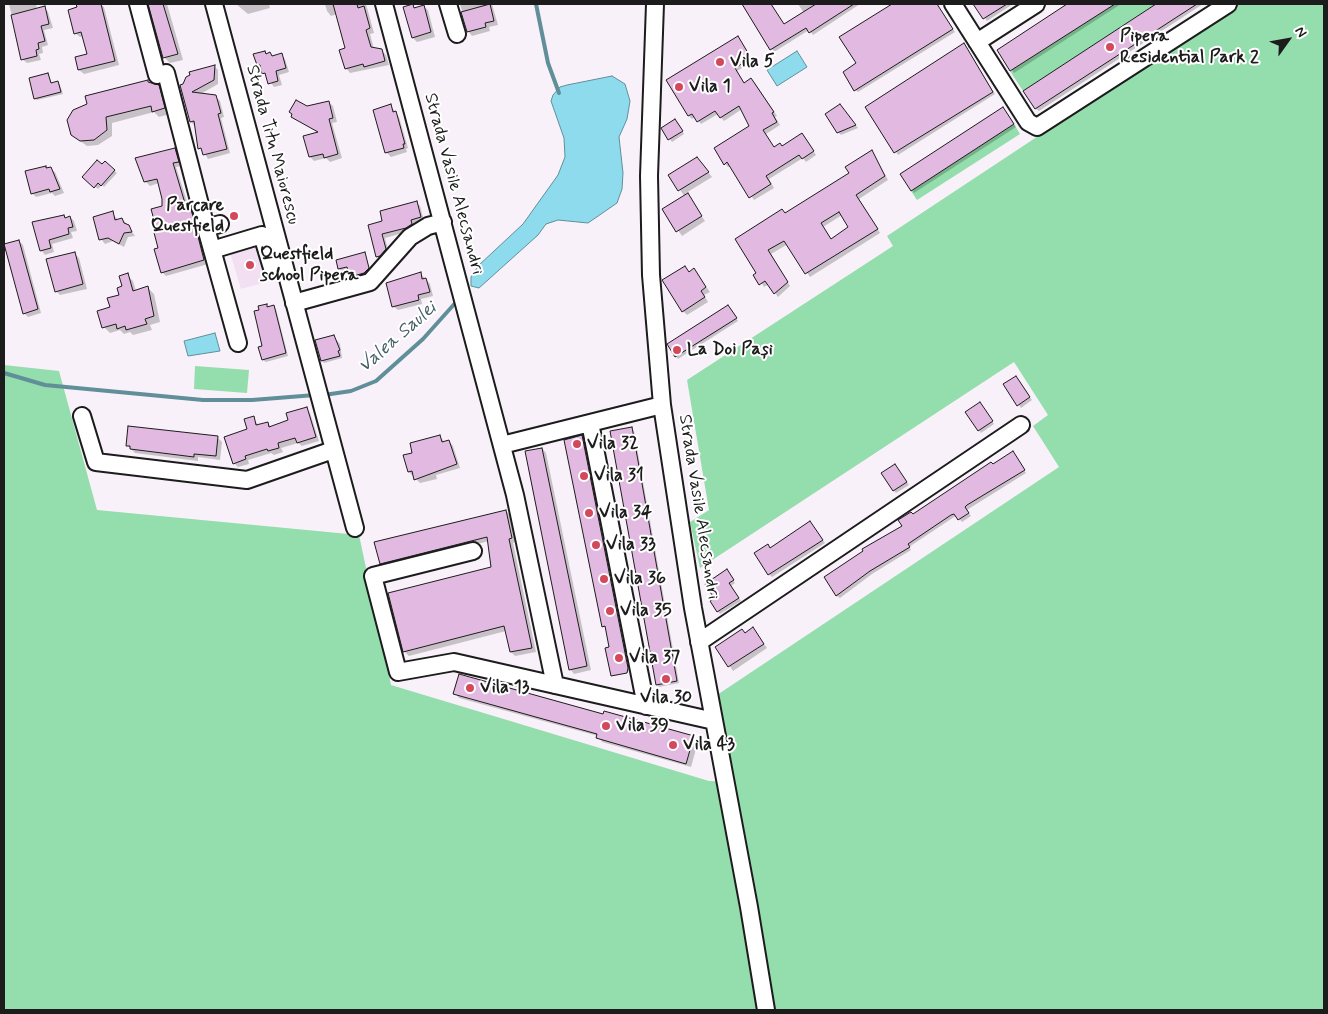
<!DOCTYPE html>
<html>
<head>
<meta charset="utf-8">
<style>
  body { margin:0 }
  #map { position:relative; width:1328px; height:1014px; overflow:hidden; background:#f9f1f9; font-family:Mynerve,sans-serif }
  canvas { display:block }
  .frame { position:absolute; inset:0; border:5px solid #1c1c1c; pointer-events:none }
  .north { position:absolute; left:1263px; top:15px; width:50px; height:50px; -webkit-text-stroke:4px #fff; paint-order:stroke; rotate:58deg; font-size:14px; font-weight:700; line-height:20px; text-align:center; color:#1c1c1c }
  .north::after { content:''; display:block; margin:auto; width:18px; height:22px; background:#1c1c1c; clip-path:polygon(50% 0,100% 100%,50% 72%,0 100%) }
</style>
</head>
<body>
<div id="map">
<canvas width="1328" height="1014"></canvas>
<div class="frame"></div>
<div class="north">N</div>
</div>
<script>
const context = document.querySelector('canvas').getContext('2d');
context.lineJoin = 'round';
function fillPath(path, color) { context.fillStyle = color; context.fill(path, 'evenodd'); }
const poly = rows => new Path2D(rows.map(r => 'M' + r).join(''));
function trace(path, color, width, dash) { context.strokeStyle = color; context.lineWidth = width; context.lineCap = dash ? 'butt' : 'round'; context.setLineDash(dash || []); context.stroke(path); }
function write(font, color, halo, rows, align = 'center') {
  context.font = font + ' Mynerve,sans-serif'; context.lineWidth = 4; context.setLineDash([]); context.textBaseline = 'middle'; context.strokeStyle = halo; context.fillStyle = color; for (const [text, x, y, turn = 0] of rows) {
    context.save(); context.translate(x, y); context.rotate((+turn || 0) * Math.PI / 180); context.textAlign = isNaN(turn) ? turn : align; if (halo) context.strokeText(text, 0, 0); context.fillText(text, 0, 0); context.restore();
  }
}
fillPath(poly([
  [259,241,270,281,241,289,229,249]
]), '#f2e0f2');
fillPath(poly([
  [1115,4,1156,4,1023,91,1010,71],
  [1238,4,1324,4,1324,1010,4,1010,4,365,59,371,97,510,359,535,391,685,709,781,733,782,717,695,1059,467,1033,426,1048,415,1014,362,700,568,690,522,709,510,687,380,893,246,887,236],
  [1014,124,1020,134,917,200,911,191],
  [195,366,249,370,247,393,194,389]
]), '#94ddac');
const water = poly([
  [797,51,807,67,777,86,767,70,797,51],
  [612,76,625,84,630,101,627,119,619,137,623,173,622,189,617,203,588,223,558,220,546,224,538,235,479,288,471,286,471,277,479,265,523,224,558,175,565,157,564,138,551,101,553,95,560,87,567,85,612,76],
  [215,333,220,351,188,356,184,341,215,333]
]);
fillPath(water, '#8edbed');
trace(water, '#608f99', 1);
fillPath(poly([
  [9,4,36,4,37,9,44,7,48,12,53,28,44,30,48,45,42,47,43,53,39,54,41,60,27,63,22,59],
  [100,4,104,7,119,65,84,74,79,70,76,58,89,55,84,36,80,37,75,33,70,11],
  [150,4,167,4,183,60,170,63,164,57],
  [236,4,269,4,270,8,248,14],
  [325,4,366,4,374,33,370,34,374,49,381,50,386,55,389,65,350,73,346,68,347,49,337,14,331,16,327,11],
  [460,4,492,4,498,25,489,27,490,31,472,36,468,31],
  [743,4,771,4,784,26,804,13,798,4,860,4,813,35,809,30,774,52],
  [894,4,936,4,955,32,858,92,855,90,858,64,841,37],
  [975,4,1013,4,987,21],
  [1070,4,1121,4,1014,73,998,50],
  [1158,4,1203,4,1039,111,1036,109,1025,91],
  [412,6,415,9,423,6,428,10,435,37,417,42,413,38],
  [738,37,754,61,737,71,745,84,755,83,777,116,775,117,780,125,766,134,774,148,782,147,805,138,816,155,806,162,803,158,769,179,774,188,754,200,731,166,728,167,725,164,715,149,752,124,742,109,724,121,718,114,701,124,695,117,692,119,689,116],
  [966,47,995,94,898,155,866,107],
  [265,52,273,57,281,55,285,59,289,72,279,75,282,85,274,87,258,65],
  [214,66,218,70,218,84,199,95,216,97,220,101,224,117,221,118,230,153,208,159,197,140,195,126,191,122,181,86],
  [48,74,52,84,58,82,60,85,63,94,37,100,35,98],
  [150,84,158,86,164,92,170,114,159,117,154,112,112,123,112,136,98,145,87,146,72,135,88,104],
  [328,102,333,106,337,122,332,123,342,158,330,162,326,158,314,161,310,157,319,133,293,116,307,108],
  [391,106,399,117,408,148,406,149,407,152,391,157,386,152],
  [842,108,858,128,841,135,838,132],
  [1006,111,1016,127,914,193,912,190],
  [678,123,684,134,672,142,662,129],
  [175,149,179,154,182,166,176,167,190,211,195,215,208,264,166,276,162,272,156,220,163,206,163,198,159,183,150,186,145,181],
  [872,152,888,180,859,199,880,233,810,277,788,244,771,254,790,286,778,297,769,284,764,287,736,239,786,214,851,174],
  [842,215,850,228,831,240,823,227],
  [105,163,117,173,104,187,102,185,98,189,84,177],
  [701,163,712,177,686,193,705,221,682,236,664,209,685,197,670,176],
  [46,167,55,172,64,193,55,196,52,193,36,197,32,193],
  [416,202,420,206,424,221,414,223,415,228,410,231,385,238,389,253,380,260,377,256,384,222],
  [112,213,118,220,122,219,126,223,135,236,128,237,124,247,113,241,105,244,101,239],
  [64,216,66,219,70,217,74,221,77,231,71,232,73,238,52,244,54,252,45,255,41,250],
  [19,241,23,245,41,313,28,317,24,313],
  [74,253,79,258,87,289,60,295,56,291],
  [364,254,371,271,367,275,353,279,349,270,342,271,339,269,337,261],
  [684,267,690,273,694,270,710,292,704,295,708,302,687,315,683,311],
  [420,273,430,284,433,296,421,299,422,304,398,310,393,306],
  [127,275,133,281,136,291,148,288,154,294,160,322,150,325,152,330,133,335,130,332,124,334,120,330,110,333,104,327,112,308,120,295],
  [274,306,276,309,288,356,266,362,263,360,259,308],
  [731,309,738,321,678,359,676,356,669,345],
  [334,337,340,344,342,358,324,363,322,361],
  [1018,380,1032,400,1021,408,1005,385],
  [982,406,994,424,981,433,979,430],
  [306,409,310,413,319,441,302,446,298,443,281,448,283,452,274,455,271,453,248,460,249,464,238,467,234,463,253,418,259,426,267,423,272,427,290,421],
  [631,429,634,431,679,683,659,687,657,684],
  [440,436,445,443,449,441,453,446,460,468,436,475,437,479,420,483,409,472,414,453],
  [217,437,222,442,220,460,198,457,198,461,135,453,127,445],
  [582,438,629,670,627,673,613,676,610,648,606,627,603,626],
  [542,448,546,453,591,670,574,674,570,669],
  [1015,455,1026,473,970,508,967,510,971,516,962,522,957,516,954,517,909,547,911,550,872,574,840,598,837,596,825,577,903,526,913,515,993,465],
  [897,468,909,485,896,493,894,491],
  [506,511,510,515,515,542,513,543,536,652,515,656,511,652,506,631,409,656,404,651,493,568,489,541,385,568,381,563],
  [813,526,825,543,772,577,769,574,771,550],
  [729,574,735,583,731,586,741,601,720,614,718,611,716,599],
  [753,629,767,648,733,671,717,647],
  [455,693,604,716,605,712,694,738,698,742,691,767,602,742,598,736,459,698]
]), '#0003');
trace(poly([
  [536,4,548,63,559,93],
  [4,373,45,385,203,400,252,400,315,395],
  [324,395,351,391,376,381,423,339,457,301]
]), '#608f99', 4);
const building = poly([
  [76,4,101,4,115,61,78,70,75,57,87,54,81,32,74,34,68,10,77,7,76,4],
  [148,4,163,4,178,54,163,58,148,4],
  [333,4,357,4,358,8,364,6,370,28,366,30,371,47,382,49,385,61,364,67,363,64,345,69,339,50,345,48,333,4],
  [413,4,414,8,424,5,431,32,412,38,403,7,413,4],
  [490,4,494,21,485,23,486,27,467,32,461,12,490,4],
  [742,4,771,4,784,24,816,4,854,4,809,33,806,28,770,50,742,4],
  [892,4,937,4,953,29,854,91,843,72,856,63,839,37,892,4],
  [973,4,1007,4,983,19,973,4],
  [1067,4,1115,4,1010,71,997,50,1067,4],
  [1156,4,1197,4,1035,109,1023,91,1156,4],
  [45,6,49,24,41,26,45,41,38,43,39,49,36,50,37,56,21,60,11,15,45,6],
  [738,36,751,58,735,68,744,83,751,78,774,112,772,113,777,122,763,130,774,147,780,143,782,146,802,133,814,151,802,159,799,155,766,176,771,184,749,198,727,162,724,165,714,148,749,126,739,106,720,118,715,111,697,122,692,114,688,116,666,80,738,36],
  [964,43,993,92,894,153,865,107,964,43],
  [265,51,266,54,270,52,272,56,282,53,286,68,276,71,278,81,268,84,265,73,262,74,260,65,257,65,253,54,265,51],
  [215,65,214,80,192,92,216,95,221,113,218,114,227,149,203,155,201,148,198,149,194,121,190,122,180,85,183,84,186,77,190,75,189,72,215,65],
  [48,73,51,83,58,81,61,92,34,99,29,78,48,73],
  [148,80,148,82,159,85,165,108,152,112,151,106,106,117,107,130,94,140,80,141,71,135,67,120,73,110,87,104,85,96,148,80],
  [296,100,307,106,329,101,333,118,329,119,338,154,324,158,323,154,309,157,303,136,318,132,291,117,292,114,289,112,296,100],
  [391,104,393,112,396,111,405,144,403,144,404,148,385,153,373,110,391,104],
  [840,104,856,125,837,133,825,114,840,104],
  [1003,107,1014,124,911,191,900,174,1003,107],
  [675,119,683,131,668,140,661,128,675,119],
  [175,148,179,162,173,163,187,210,191,209,204,260,161,273,154,249,158,248,151,221,154,220,151,209,162,206,162,199,157,179,144,182,135,158,175,148],
  [872,150,885,176,856,195,878,229,805,274,784,241,768,250,788,282,774,294,765,281,759,285,753,275,756,273,735,239,782,209,785,213,849,173,845,167,872,150],
  [839,212,848,227,831,239,821,223,839,212],
  [697,157,709,172,678,191,668,175,697,157],
  [97,160,102,164,105,161,115,170,101,186,98,183,94,188,82,177,97,160],
  [46,166,46,168,51,167,60,189,50,192,49,189,31,194,25,171,46,166],
  [688,193,702,216,676,232,662,209,688,193],
  [417,201,421,217,411,220,412,224,406,228,382,234,386,249,380,256,376,257,368,225,382,221,380,211,417,201],
  [113,211,115,220,122,218,124,223,129,225,132,232,124,233,119,244,108,238,99,240,93,217,113,211],
  [64,215,65,218,70,216,73,227,68,228,69,234,49,240,51,248,40,251,32,222,64,215],
  [19,240,38,309,23,314,4,244,19,240],
  [75,252,83,284,55,292,46,259,75,252],
  [365,252,369,268,364,273,350,277,347,267,338,269,336,260,365,252],
  [685,266,689,272,694,268,706,287,701,291,705,297,682,312,662,280,685,266],
  [421,272,422,279,426,278,430,292,418,295,419,300,392,307,386,283,421,272],
  [128,273,133,291,148,286,154,316,145,319,147,324,126,330,125,326,117,329,116,324,102,328,97,311,110,307,107,298,119,295,117,288,122,286,119,276,128,273],
  [267,304,267,307,274,305,286,353,262,360,258,347,262,346,254,311,259,310,258,306,267,304],
  [728,305,737,318,675,357,667,344,728,305],
  [334,335,340,350,338,351,340,356,321,361,315,340,334,335],
  [1016,376,1030,397,1017,406,1003,384,1016,376],
  [980,402,993,421,978,431,965,412,980,402],
  [307,407,316,437,297,443,295,438,278,443,279,448,268,451,267,449,245,456,246,459,233,464,224,437,247,429,244,419,254,416,256,425,268,422,269,427,288,420,286,413,307,407],
  [128,426,218,436,216,456,194,454,194,457,130,449,130,446,126,446,128,426],
  [632,427,677,681,656,685,610,431,632,427],
  [440,435,442,442,449,440,457,464,414,480,412,471,408,472,403,455,412,453,410,443,440,435],
  [582,435,628,668,627,673,611,676,605,648,609,647,605,626,602,627,564,440,582,435],
  [542,448,587,666,569,670,525,451,542,448],
  [1013,451,1025,470,967,505,965,507,969,513,958,520,954,514,951,515,908,544,910,547,870,571,836,596,824,577,863,551,862,549,902,526,898,520,911,512,913,514,991,462,993,464,1013,451],
  [895,464,907,482,893,491,881,473,895,464],
  [506,510,512,538,509,539,532,648,510,652,504,626,403,652,388,593,491,567,487,537,380,564,374,542,506,510],
  [810,521,823,540,768,575,754,553,768,544,770,548,810,521],
  [727,569,734,580,729,583,739,598,717,612,710,601,714,598,705,584,727,569],
  [753,627,764,644,728,667,715,647,742,629,745,633,753,627],
  [459,674,603,714,604,711,694,736,686,764,596,738,597,734,453,694,459,674]
]);
fillPath(building, '#e2b9e0');
trace(building, '#1c1c1c', 1);
const minor = poly([
  [138,4,157,75],
  [214,4,355,528],
  [384,4,515,495,555,685],
  [448,4,457,34],
  [655,4,649,176,651,275,662,405,693,608,749,907,766,1010],
  [953,4,1028,122,1037,127,1228,4],
  [977,42,1036,4],
  [166,73,204,220],
  [220,224,206,228,238,343],
  [212,250,262,235,272,268,284,264],
  [294,303,370,282,410,237,428,226,443,222],
  [82,416,96,462,247,480,333,450],
  [590,423,646,706],
  [502,445,662,405],
  [473,551,373,576,398,672,454,662,714,721],
  [699,642,1021,425]
]);
trace(minor, '#1c1c1c', 20);
trace(minor, '#fff', 16);
for (const [x, y, r, color] of [
  [1110,47,5,"#d1495b"],
  [720,62,5,"#d1495b"],
  [679,87,5,"#d1495b"],
  [234,216,5,"#d1495b"],
  [250,265,5,"#d1495b"],
  [677,350,5,"#d1495b"],
  [577,444,5,"#d1495b"],
  [584,476,5,"#d1495b"],
  [589,513,5,"#d1495b"],
  [596,545,5,"#d1495b"],
  [604,579,5,"#d1495b"],
  [610,611,5,"#d1495b"],
  [619,658,5,"#d1495b"],
  [666,679,5,"#d1495b"],
  [470,688,5,"#d1495b"],
  [606,726,5,"#d1495b"],
  [673,745,5,"#d1495b"]
]) { const dot = new Path2D(); dot.arc(x, y, r, 0, 2 * Math.PI); context.fillStyle = color; context.fill(dot); trace(dot, '#fff', 2); }
write('bold 18px', '#1c1c1c', '#fff', [
  ["Pipera",1120,37],
  ["Residential Park 2",1120,58],
  ["Vila 5",730,62],
  ["Vila 1",689,87],
  ["Parcare",224,206,"right"],
  ["Questfield",224,227,"right"],
  ["Questfield",260,255],
  ["school Pipera",260,276],
  ["La Doi Pași",687,350],
  ["Vila 32",587,444],
  ["Vila 31",594,476],
  ["Vila 34",599,513],
  ["Vila 33",606,545],
  ["Vila 36",614,579],
  ["Vila 35",620,611],
  ["Vila 37",629,658],
  ["Vila 13",480,688],
  ["Vila 30",666,698,"center"],
  ["Vila 39",616,726],
  ["Vila 43",683,745]
], 'left');
write('18px', '#1c1c1c', '#fff', [
  ["Strada Titu Maiorescu",272,145,75],
  ["Strada Vasile Alecsandri",453,184,75],
  ["Strada Vasile Alecsandri",698,507,81]
]);
write('italic 19px', '#445f65', '#fff', [
  ["Valea Saulei",398,338,-41]
]);
</script>
</body>
</html>
